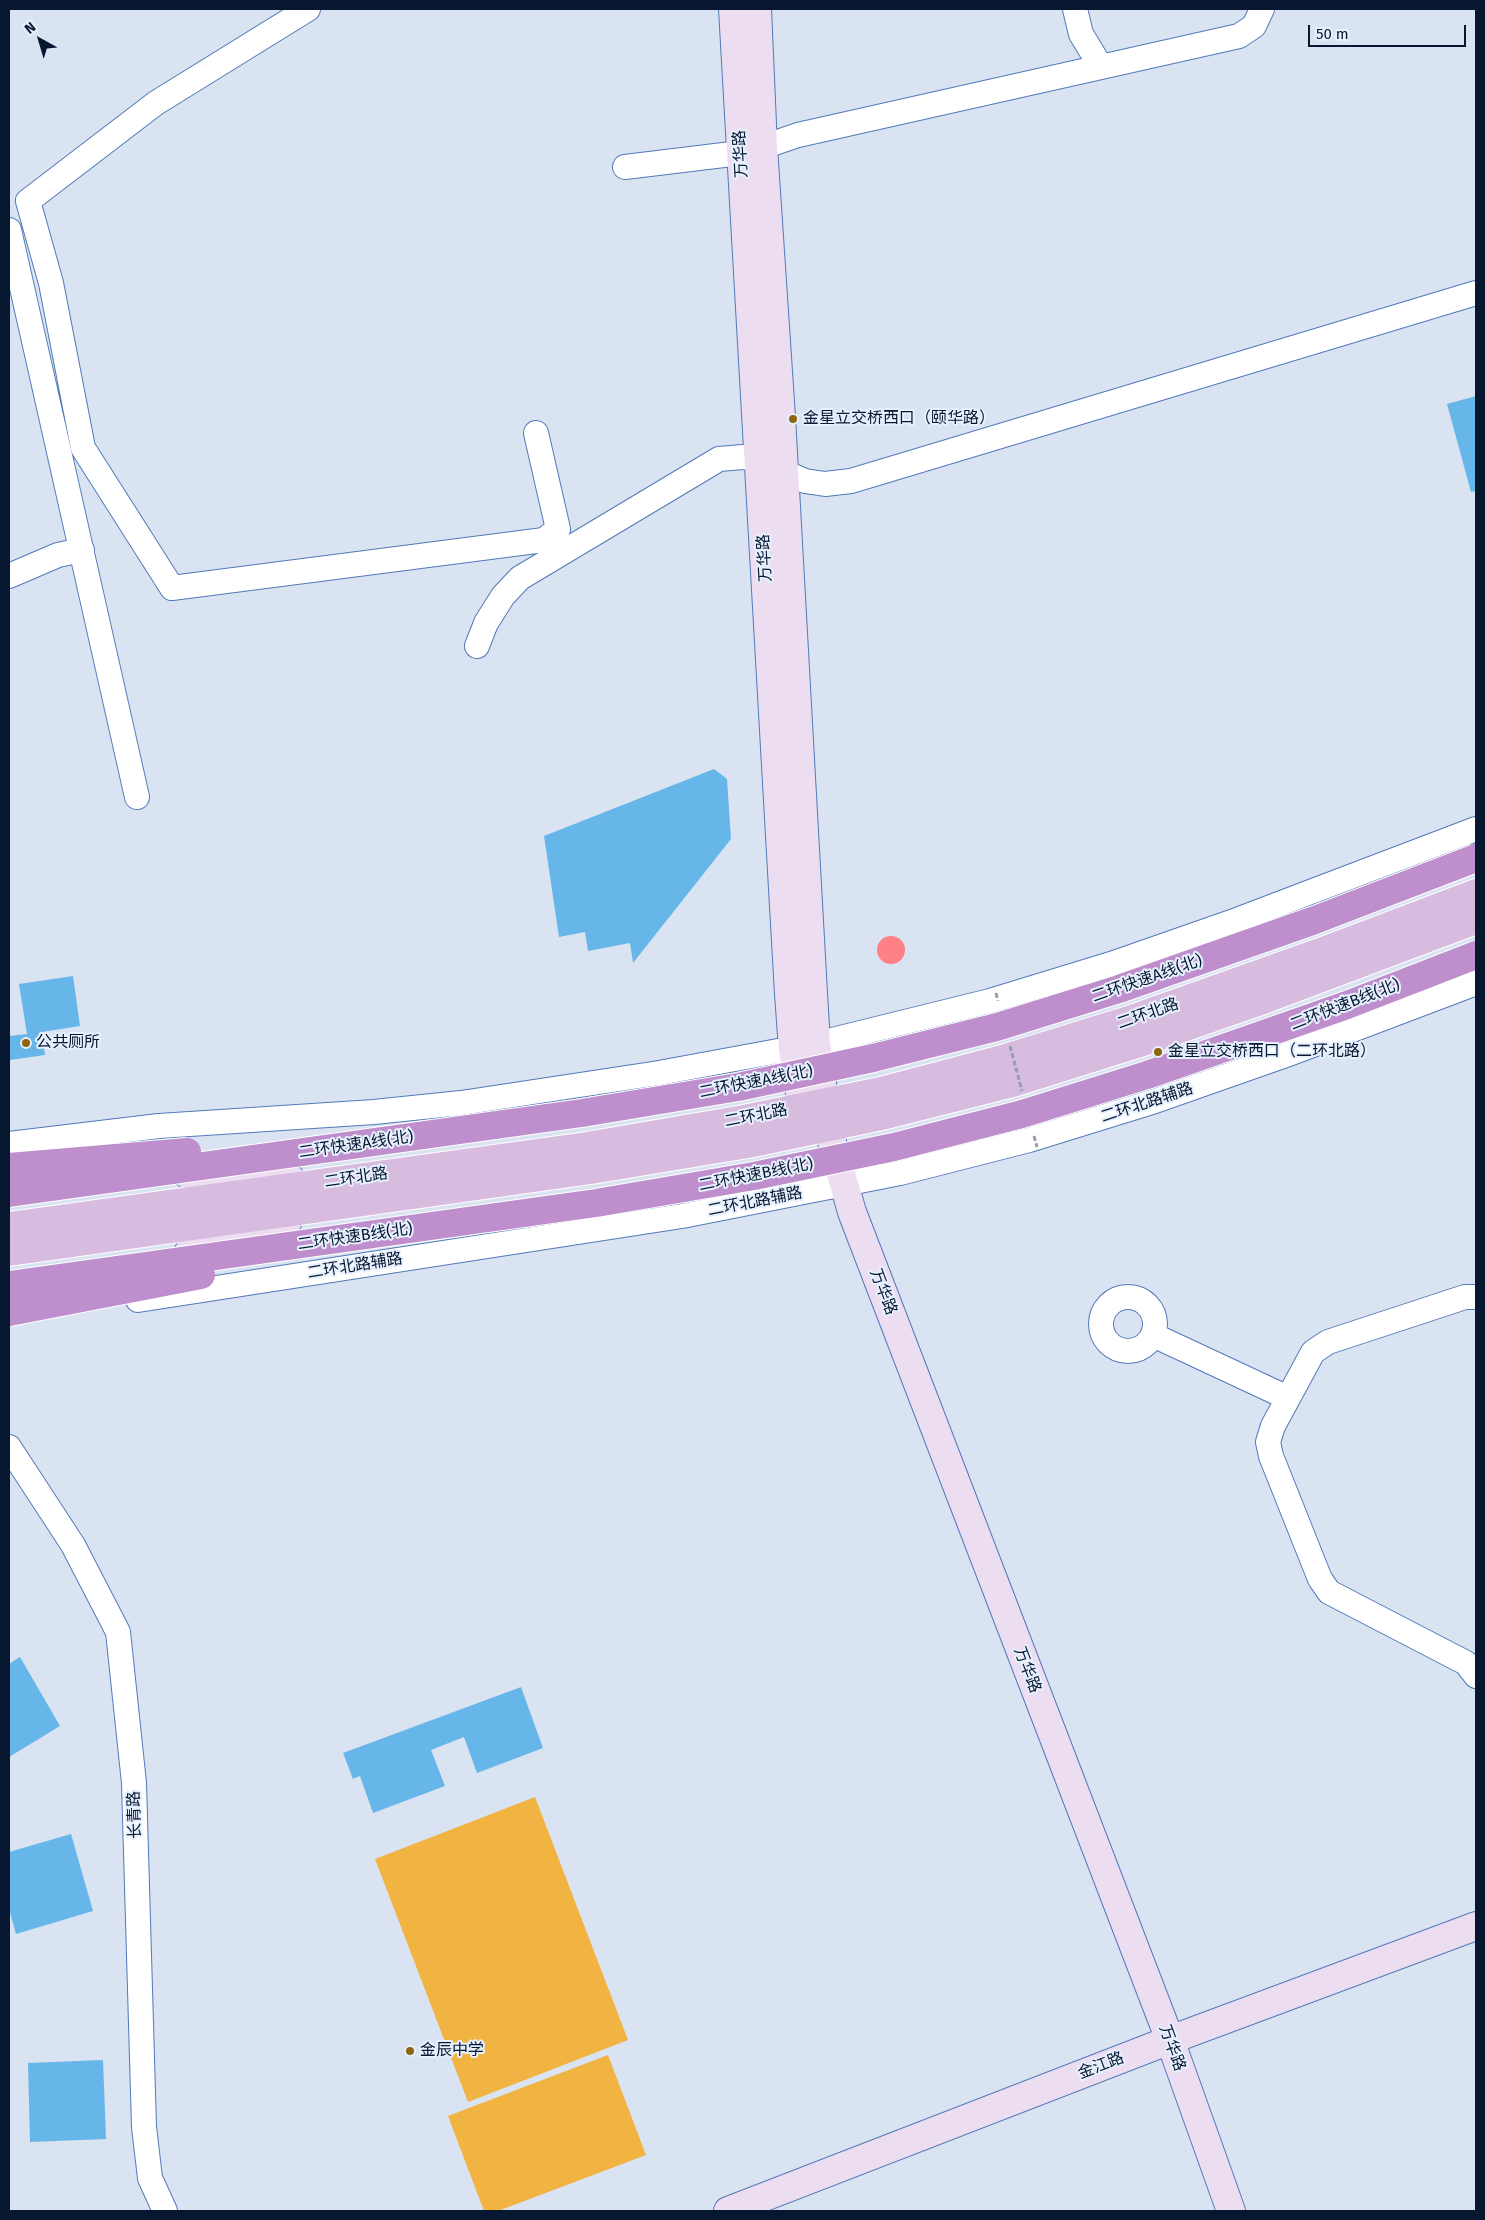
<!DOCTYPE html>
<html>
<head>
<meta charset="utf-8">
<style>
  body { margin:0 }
  #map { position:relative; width:1485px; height:2220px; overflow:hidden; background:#dae3f1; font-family:"Fira Sans",sans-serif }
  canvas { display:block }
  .frame { position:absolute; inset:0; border:10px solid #071730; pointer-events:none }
  .north { position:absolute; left:15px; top:15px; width:50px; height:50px; -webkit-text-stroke:4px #e7f0fe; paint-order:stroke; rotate:321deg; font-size:14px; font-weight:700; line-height:20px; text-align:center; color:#071730 }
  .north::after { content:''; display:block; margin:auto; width:18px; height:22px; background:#071730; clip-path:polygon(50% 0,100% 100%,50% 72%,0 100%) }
  .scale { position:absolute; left:1308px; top:25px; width:158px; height:22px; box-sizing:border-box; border:2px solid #071730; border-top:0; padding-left:6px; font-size:15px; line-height:18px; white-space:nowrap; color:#071730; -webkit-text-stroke:4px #e7f0fe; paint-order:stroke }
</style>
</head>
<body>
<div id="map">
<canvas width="1485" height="2220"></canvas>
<div class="frame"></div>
<div class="north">N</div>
<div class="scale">50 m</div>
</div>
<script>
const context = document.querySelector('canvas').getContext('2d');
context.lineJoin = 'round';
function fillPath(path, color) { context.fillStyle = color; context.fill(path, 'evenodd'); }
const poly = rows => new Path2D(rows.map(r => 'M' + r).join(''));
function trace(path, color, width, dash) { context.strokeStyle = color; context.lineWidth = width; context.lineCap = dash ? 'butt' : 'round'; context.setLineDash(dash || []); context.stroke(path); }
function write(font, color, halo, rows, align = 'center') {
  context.font = font + ' "Fira Sans","Noto Sans SC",sans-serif'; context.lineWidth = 4; context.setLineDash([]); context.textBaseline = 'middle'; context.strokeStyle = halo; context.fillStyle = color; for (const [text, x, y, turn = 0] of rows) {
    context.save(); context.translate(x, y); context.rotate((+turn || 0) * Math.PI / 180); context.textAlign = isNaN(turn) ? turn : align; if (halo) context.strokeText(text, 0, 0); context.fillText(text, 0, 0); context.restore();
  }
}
fillPath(poly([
  [535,1797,628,2040,468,2102,375,1859],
  [608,2055,646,2155,498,2211,484,2211,448,2116]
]), '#f1b342');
fillPath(poly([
  '877 950a14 14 0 1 1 28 0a14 14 0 1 1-28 0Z'
]), '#fd8186');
fillPath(poly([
  [1476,396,1476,491,1471,492,1447,404],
  [714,769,727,779,731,839,633,963,630,943,588,951,585,932,559,937,544,836],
  [73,976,80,1026,42,1032,45,1055,10,1060,9,1036,27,1034,19,984],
  [20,1657,60,1726,9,1757,9,1664],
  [521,1687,543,1748,477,1773,464,1737,431,1750,445,1786,373,1813,360,1776,353,1779,343,1753],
  [71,1834,93,1911,16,1934,9,1909,9,1852],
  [103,2060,106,2139,30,2142,28,2063]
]), '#67b6ea');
const street = poly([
  [308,9,156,103,28,201,51,283,83,448,172,588,544,540,558,529,536,433],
  [1075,9,1081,34,1101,67],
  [763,147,798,135,1239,36,1254,26,1262,9],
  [625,167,740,153],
  [9,230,137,797],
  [784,472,805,481,825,484,851,481,1476,293],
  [9,576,58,555,82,550],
  [477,646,486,623,503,596,520,578,719,459,743,457,760,460],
  [9,1144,159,1126,374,1112,461,1103,659,1073,816,1044,990,1001,1111,964,1237,920,1476,829],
  [1476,1297,1465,1297,1328,1342,1313,1352,1273,1426,1268,1442,1271,1456,1320,1579,1329,1592,1466,1663,1476,1676],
  '1101 1324a27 27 0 1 1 54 0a27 27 0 1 1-54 0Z',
  [138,1300,682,1216,900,1173,1029,1140,1155,1101,1286,1055,1476,983],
  [1153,1335,1288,1398],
  [9,1447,73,1545,118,1632,134,1783,144,2127,150,2178,165,2211]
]);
const secondary = poly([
  [733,9,789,994,793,1049,802,1107],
  [757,9,763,147,781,417,813,993,816,1044,825,1103],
  [828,1128,852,1212,1170,2040,1231,2211],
  [187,1174,291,1179],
  [188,1253,288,1221],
  [728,2211,1170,2040,1476,1926]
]);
const primary = poly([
  [9,1226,587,1146,744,1119,881,1091,1006,1058,1129,1020,1326,950,1476,893],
  [9,1252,591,1170,748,1144,886,1115,1013,1083,1137,1044,1266,999,1476,920]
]);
trace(street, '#517ab9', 26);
trace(secondary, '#517ab9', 30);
trace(primary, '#fff', 30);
trace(street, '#fff', 24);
trace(secondary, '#ecddf0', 28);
trace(primary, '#d8bce0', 28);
const highwayBridge = poly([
  [9,1167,187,1152],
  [9,1193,582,1113,738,1087,873,1058,997,1027,1119,989,1315,920,1476,858],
  [9,1285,596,1203,754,1176,894,1147,1022,1114,1147,1075,1347,1005,1476,955],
  [9,1312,201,1275]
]);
trace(highwayBridge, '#fff', 30, []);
trace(poly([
  [996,993,998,1001],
  [1010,1046,1022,1091],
  [1034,1136,1037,1147]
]), '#949fb1', 3, [5, 2.5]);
trace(highwayBridge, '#be8fcc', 28);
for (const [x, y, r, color] of [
  [793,419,5,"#8f650c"],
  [26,1043,5,"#8f650c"],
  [1158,1052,5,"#8f650c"],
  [410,2051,5,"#8f650c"]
]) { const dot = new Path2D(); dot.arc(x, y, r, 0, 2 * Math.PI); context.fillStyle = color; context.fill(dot); trace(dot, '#e7f0fe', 2); }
write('16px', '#071730', '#e7f0fe', [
  ["万华路",741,154,-93],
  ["万华路",765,558,-93],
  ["二环快速A线(北)",1147,979,-19],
  ["二环快速B线(北)",1345,1005,-21],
  ["二环北路",1148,1014,-19],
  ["二环快速A线(北)",756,1082,-11],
  ["二环北路辅路",1147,1103,-18],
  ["二环北路",756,1116,-11],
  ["二环快速A线(北)",356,1145,-8],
  ["二环快速B线(北)",756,1175,-11],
  ["二环北路",356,1178,-8],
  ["二环北路辅路",755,1202,-11],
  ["二环快速B线(北)",355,1237,-8],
  ["二环北路辅路",355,1266,-9],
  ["万华路",883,1292,69],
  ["万华路",1027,1670,69],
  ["长青路",135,1815,-92],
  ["万华路",1172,2048,70],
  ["金江路",1101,2066,-21]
]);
write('16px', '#071730', '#e7f0fe', [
  ["金星立交桥西口（颐华路）",803,419],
  ["公共厕所",36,1043],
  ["金星立交桥西口（二环北路）",1168,1052],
  ["金辰中学",420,2051]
], 'left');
</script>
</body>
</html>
